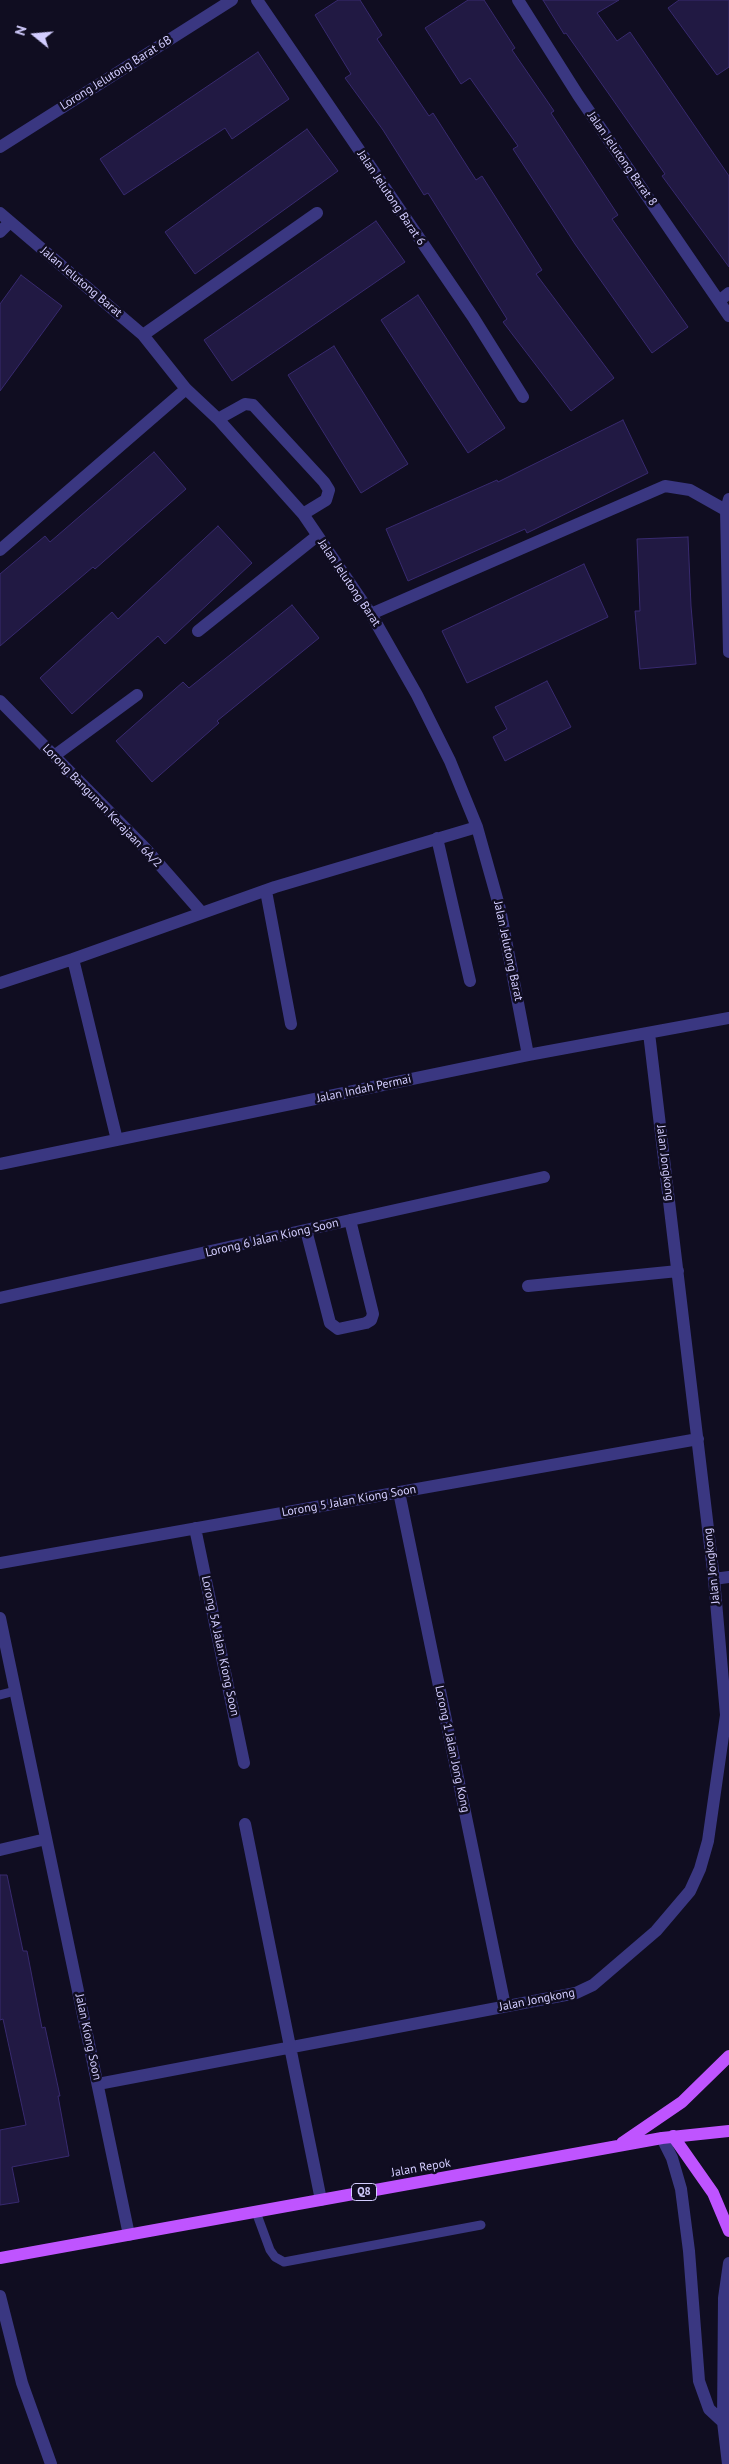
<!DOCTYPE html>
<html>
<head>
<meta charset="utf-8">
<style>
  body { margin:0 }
  #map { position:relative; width:729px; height:2464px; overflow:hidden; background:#100d21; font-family:"PT Sans",sans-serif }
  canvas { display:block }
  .north { position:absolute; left:10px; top:10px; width:50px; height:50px; -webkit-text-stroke:4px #100d21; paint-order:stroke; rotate:287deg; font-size:14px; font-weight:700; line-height:20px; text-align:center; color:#d3cdff }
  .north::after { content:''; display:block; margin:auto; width:18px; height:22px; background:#d3cdff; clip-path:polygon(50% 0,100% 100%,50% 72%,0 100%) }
</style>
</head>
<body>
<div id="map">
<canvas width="729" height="2464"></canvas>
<div class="north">N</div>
</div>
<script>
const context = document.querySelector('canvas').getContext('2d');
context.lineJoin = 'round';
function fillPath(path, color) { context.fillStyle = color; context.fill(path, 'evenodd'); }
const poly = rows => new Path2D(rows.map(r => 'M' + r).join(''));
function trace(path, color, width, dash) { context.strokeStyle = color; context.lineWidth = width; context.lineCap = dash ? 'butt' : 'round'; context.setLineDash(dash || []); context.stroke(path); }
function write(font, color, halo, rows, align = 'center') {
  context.font = font + ' "PT Sans",sans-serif'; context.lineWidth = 5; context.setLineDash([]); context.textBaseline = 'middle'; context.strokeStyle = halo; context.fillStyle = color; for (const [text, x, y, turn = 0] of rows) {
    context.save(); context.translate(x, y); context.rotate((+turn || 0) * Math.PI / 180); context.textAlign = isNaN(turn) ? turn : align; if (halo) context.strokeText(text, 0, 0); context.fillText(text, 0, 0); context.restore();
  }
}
const building = poly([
  [338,0,360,0,382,35,377,39,429,116,433,113,476,180,482,176,542,270,536,274,614,378,571,411,503,322,507,319,428,193,424,195,383,130,345,78,351,74,315,15,338,0],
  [468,0,484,0,515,48,512,50,554,111,551,113,618,215,612,219,688,327,652,353,575,244,513,149,518,146,470,78,461,84,425,28,468,0],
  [543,0,619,0,597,13,617,41,630,32,729,176,729,267,662,176,665,174,566,33,564,34,543,0],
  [679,0,729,0,729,67,717,75,668,8,679,0],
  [258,52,289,99,232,139,225,128,124,195,100,159,258,52],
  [307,129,338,171,195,274,165,232,307,129],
  [376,221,405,262,232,381,204,340,376,221],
  [21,275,62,306,0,391,0,304,21,275],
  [418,295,505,428,468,453,381,320,418,295],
  [334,346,408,464,361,493,288,375,334,346],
  [623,420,648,473,527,533,525,529,408,581,386,529,497,480,498,482,623,420],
  [154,452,186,489,95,569,93,567,0,646,0,574,45,536,50,542,154,452],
  [218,526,252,563,165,644,158,636,72,714,40,678,112,612,118,619,218,526],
  [688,537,691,606,696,664,640,669,635,611,640,611,637,539,688,537],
  [584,564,608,617,467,683,442,631,584,564],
  [292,605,319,638,217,721,219,723,152,782,116,741,183,682,189,688,292,605],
  [547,681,571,727,505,761,493,737,507,729,495,707,547,681],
  [0,1875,7,1875,23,1951,27,1951,42,2028,45,2027,60,2096,58,2096,69,2156,12,2167,19,2202,0,2205,0,2130,26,2125,3,2019,0,2020,0,1875]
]);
fillPath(building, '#211943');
trace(building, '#382a6f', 1);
trace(poly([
  [0,1695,15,1691],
  [256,2212,270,2250,275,2257,284,2262,481,2225]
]), '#3a3781', 9);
trace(poly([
  [257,0,473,317,523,397],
  [518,0,578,95,729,316],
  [0,147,232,0],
  [0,213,143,335,186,389,218,419,303,514,371,614,417,695,450,761,477,827,500,909,528,1055],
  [0,232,10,222],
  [719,301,729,293],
  [143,335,317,213],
  [218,419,245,404,253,405,324,482,329,490,326,500,303,514],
  [729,499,726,510,729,652],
  [0,550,186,389],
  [371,614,665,486,690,490,729,512],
  [198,631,317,536],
  [0,701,145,848,202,913],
  [54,756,137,695],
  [437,838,470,981],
  [266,891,291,1024],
  [73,959,275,887,477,827],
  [0,983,73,959,117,1140],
  [0,1164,528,1055,729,1018],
  [306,1230,330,1323,338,1329,366,1323,371,1320,373,1314,350,1220],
  [528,1286,678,1271],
  [0,1298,544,1177],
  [399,1492,505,2006],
  [195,1528,244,1763],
  [0,1563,698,1439],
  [714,1579,729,1577],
  [0,1618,129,2235],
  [245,1824,321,2200],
  [0,1850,46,1839],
  [98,2084,576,1993,593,1985,656,1931,690,1891,700,1869,708,1841,726,1715,714,1579,649,1033],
  [662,2138,672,2158,681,2189,689,2251,699,2381,709,2409,723,2422],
  [0,2296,22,2383,51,2464],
  [728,2464,723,2422,724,2298,729,2263]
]), '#3a3781', 12);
trace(poly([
  [673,2136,713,2193,729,2231],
  [622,2143,682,2102,729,2056],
  [0,2258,662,2138,729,2131]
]), '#bf54ff', 12);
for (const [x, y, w] of [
  [364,2192,25]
]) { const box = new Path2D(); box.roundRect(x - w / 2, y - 8.5, w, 17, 4); context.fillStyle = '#100d21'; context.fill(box); trace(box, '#d3cdff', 1); }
write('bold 11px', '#d3cdff', null, [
  ["Q8",364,2192]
]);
write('12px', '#d3cdff', '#100d21', [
  ["Lorong Jelutong Barat 6B",116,73,-32],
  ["Jalan Jelutong Barat 8",622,159,55],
  ["Jalan Jelutong Barat 6",391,198,56],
  ["Jalan Jelutong Barat",81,282,40],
  ["Jalan Jelutong Barat",349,583,56],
  ["Lorong Bangunan Kerajaan 6A/2",102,806,46],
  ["Jalan Jelutong Barat",508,951,78],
  ["Jalan Indah Permai",364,1089,-12],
  ["Jalan Jongkong",665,1163,83],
  ["Lorong 6 Jalan Kiong Soon",272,1238,-13],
  ["Lorong 5 Jalan Kiong Soon",349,1501,-10],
  ["Jalan Jongkong",712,1566,-96],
  ["Lorong 5A Jalan Kiong Soon",220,1646,78],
  ["Lorong 1 Jalan Jong Kong",452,1749,78],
  ["Jalan Jongkong",537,2000,-11],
  ["Jalan Kiong Soon",88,2037,78],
  ["Jalan Repok",421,2168,-10]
]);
</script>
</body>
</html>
